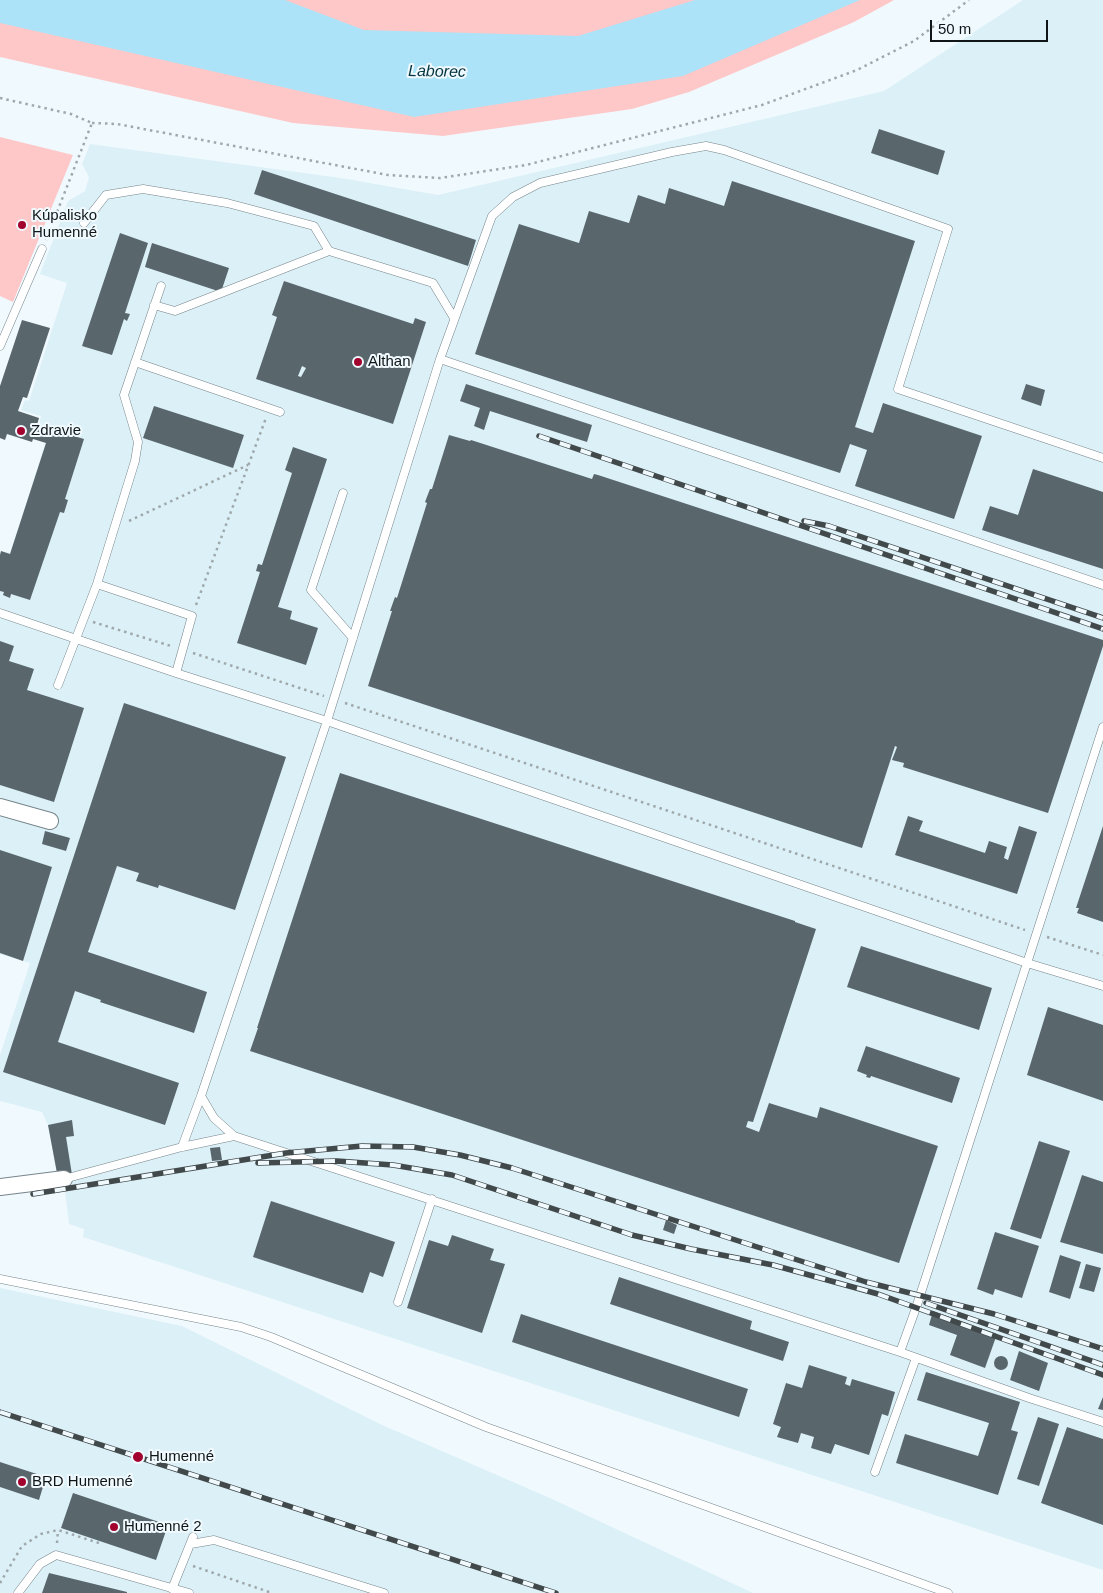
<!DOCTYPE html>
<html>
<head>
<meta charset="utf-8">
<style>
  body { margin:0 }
  #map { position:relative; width:1103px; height:1593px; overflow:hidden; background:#f0fafe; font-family:Helvetica,sans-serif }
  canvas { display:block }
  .scale { position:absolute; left:930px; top:20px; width:118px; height:22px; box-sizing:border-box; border:2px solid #101618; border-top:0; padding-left:6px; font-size:15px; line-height:18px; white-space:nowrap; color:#101618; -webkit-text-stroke:4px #f0fafe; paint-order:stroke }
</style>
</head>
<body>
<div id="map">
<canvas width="1103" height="1593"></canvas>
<div class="scale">50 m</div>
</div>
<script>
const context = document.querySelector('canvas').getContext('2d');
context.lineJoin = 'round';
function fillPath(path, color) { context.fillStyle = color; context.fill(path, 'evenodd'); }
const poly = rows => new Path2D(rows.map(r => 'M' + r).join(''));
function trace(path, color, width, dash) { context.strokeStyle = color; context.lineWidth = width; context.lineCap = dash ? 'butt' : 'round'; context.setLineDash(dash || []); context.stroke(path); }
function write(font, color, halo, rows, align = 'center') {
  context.font = font + ' Helvetica,sans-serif'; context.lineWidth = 4; context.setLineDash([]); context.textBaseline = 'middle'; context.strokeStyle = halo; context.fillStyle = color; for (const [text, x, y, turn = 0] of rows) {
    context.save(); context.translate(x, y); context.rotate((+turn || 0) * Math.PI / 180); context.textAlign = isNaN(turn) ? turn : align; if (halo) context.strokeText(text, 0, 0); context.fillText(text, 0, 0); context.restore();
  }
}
fillPath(poly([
  [1023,0,1103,0,1103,1570,83,1237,84,1229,69,1224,64,1183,59,1184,48,1125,42,1112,0,1101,0,1055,30,963,0,954,0,555,1,551,10,553,50,429,39,425,41,416,21,410,25,400,29,401,67,283,40,274,68,201,85,191,89,177,82,164,90,144,341,178,438,195,884,91],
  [0,1288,182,1326,380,1424,552,1499,753,1593,0,1593]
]), '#dcf0f7');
fillPath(poly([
  [0,0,894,0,854,22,689,92,632,109,443,136,293,123,0,57],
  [0,137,73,155,13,302,0,296]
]), '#fec7c8');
fillPath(poly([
  [0,0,285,0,364,30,578,36,695,0,860,0,683,76,414,117,0,23]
]), '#ade3f8');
fillPath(poly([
  [879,129,945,151,938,175,871,153],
  [262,170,476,240,468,266,254,194],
  [732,181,915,241,855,427,873,433,883,403,982,436,954,519,855,486,867,450,850,444,840,473,475,354,519,224,579,243,589,211,629,223,638,195,665,204,669,188,724,206],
  [120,233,148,243,125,313,130,314,127,321,124,319,112,355,82,346],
  [152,243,229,268,221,292,145,267],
  [284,281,413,324,415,318,426,322,393,424,256,379,277,317,272,315],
  [302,366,306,368,301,377,298,376],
  [22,320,50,328,27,398,23,397,18,411,39,418,37,425,84,439,65,499,68,500,64,513,60,512,30,600,11,594,10,598,3,595,4,592,0,591,0,555,1,551,10,554,46,443,33,439,32,442,7,434,5,440,0,438,0,386],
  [466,384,592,425,587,442,490,411,484,430,474,426,480,408,460,401],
  [1026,384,1045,390,1041,406,1021,399],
  [154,406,244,435,233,468,143,438],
  [449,435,470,441,471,440,592,479,594,474,598,475,1103,640,1103,646,1048,813,903,767,904,763,892,760,897,747,895,746,862,848,368,686,392,611,390,611,395,597,397,598,427,503,425,502,430,489,432,489],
  [293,447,327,459,278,607,292,611,290,619,318,628,306,665,237,643,260,572,256,571,258,564,262,565,292,473,285,470],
  [1033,469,1103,492,1103,569,982,530,990,506,1018,515],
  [0,641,14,646,9,661,34,669,27,690,84,708,54,802,0,785],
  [124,703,286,757,235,910,159,885,158,888,136,881,139,873,117,866,88,952,207,992,194,1033,100,1002,101,1000,75,991,58,1042,179,1083,165,1125,3,1072],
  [340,773,795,921,795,922,816,929,753,1122,748,1121,746,1127,759,1132,769,1103,817,1118,820,1107,938,1146,899,1263,250,1051,258,1028,257,1028],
  [908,816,923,821,919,831,985,853,989,841,1007,847,1004,858,1008,860,1019,826,1037,832,1017,894,895,855],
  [1103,826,1103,922,1077,913,1079,908,1076,908],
  [45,831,70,838,66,851,42,844],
  [0,850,52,867,23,961,0,953],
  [861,946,992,988,979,1030,847,987],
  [1048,1007,1103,1025,1103,1101,1027,1075],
  [866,1046,960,1078,952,1103,871,1076,870,1078,866,1077,867,1075,857,1071],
  [72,1120,74,1136,66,1137,73,1181,59,1184,48,1125],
  [1039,1141,1070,1151,1041,1239,1010,1229],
  [220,1147,222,1160,212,1161,210,1148],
  [1082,1175,1103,1182,1103,1254,1060,1242],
  [271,1201,395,1242,383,1277,370,1272,363,1293,253,1257],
  [666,1220,677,1225,674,1234,663,1230],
  [995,1232,1039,1246,1022,1298,995,1289,993,1295,977,1289],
  [452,1235,494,1249,490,1260,505,1264,482,1333,407,1308,429,1240,448,1246],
  [1060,1255,1081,1262,1070,1299,1049,1292],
  [1086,1264,1101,1268,1094,1292,1079,1288],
  [619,1277,752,1321,750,1329,789,1342,783,1361,610,1304],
  [933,1311,997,1334,985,1368,950,1355,957,1335,929,1325],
  [521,1314,748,1389,739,1417,512,1342],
  [1019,1351,1048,1363,1039,1391,1010,1380],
  '994 1363a7 7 0 1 1 14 0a7 7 0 1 1-14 0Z',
  [809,1365,847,1377,845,1384,850,1386,852,1379,895,1392,888,1416,882,1414,869,1455,835,1444,831,1454,811,1448,814,1437,801,1433,798,1443,777,1437,781,1427,773,1424,786,1383,802,1388],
  [926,1372,1020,1402,1011,1430,1018,1432,998,1495,896,1463,905,1434,978,1456,989,1423,917,1400],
  [1103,1397,1103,1410,1098,1409],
  [1038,1417,1059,1424,1039,1486,1017,1479],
  [1067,1427,1103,1439,1103,1525,1041,1503],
  [0,1462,46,1477,39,1500,0,1487],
  [73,1493,168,1525,156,1560,61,1528],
  [49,1573,127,1592,127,1593,42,1593]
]), '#59676d');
const lane = poly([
  [84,223,106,195,143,189,227,203,314,226,329,251],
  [154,305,175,311,329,251,433,283,454,318],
  [0,346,42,249],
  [440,359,1103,585],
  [135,362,280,412],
  [343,493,311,590,353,638],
  [97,584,192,616,176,673],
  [0,613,176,673,327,721,1027,963,1103,986],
  [58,685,97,584,135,461,138,442,124,395,161,286],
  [201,1096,214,1118,234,1136],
  [182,1147,201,1096,327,721,440,359,492,216,513,197,540,183,672,152,706,146,724,150,948,229,898,389,1103,458],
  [64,1179,182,1147,234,1136,900,1352,916,1308,1103,727],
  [0,1279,241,1327,271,1337,486,1427,948,1593],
  [398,1302,432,1199],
  [900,1352,1029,1398,1103,1422],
  [875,1472,916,1358],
  [191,1544,214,1540,384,1593],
  [172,1589,193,1537],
  [18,1593,40,1564,56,1555,189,1593]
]);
const street = poly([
  [0,807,50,821],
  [0,1187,64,1179]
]);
trace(lane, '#76858b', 9);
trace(street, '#76858b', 18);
trace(poly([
  [0,98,71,114,92,123,46,240],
  [92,123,117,124,388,175,440,178,526,165,762,105,857,70,914,41,969,0],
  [129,521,248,465],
  [196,605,266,418],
  [93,622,171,646],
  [193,653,324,696],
  [345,703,1025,930],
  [1047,937,1103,955],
  [57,1543,58,1530],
  [193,1566,272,1593],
  [0,1583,22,1546,41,1534,58,1530,102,1544]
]), '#9fa8ab', 2.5, [2.5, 4]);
trace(lane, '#fff', 8);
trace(street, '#fff', 16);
const rail = poly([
  [539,436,1103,629],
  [804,521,829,526,1103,618],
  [258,1163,337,1161,393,1165,452,1175,632,1235,691,1249,773,1265,878,1294,1103,1375],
  [33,1194,286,1153,362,1146,413,1147,460,1155,512,1168,866,1282,994,1314,1103,1349],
  [926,1303,1103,1365],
  [0,1412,556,1593]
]);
trace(rail, '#42494b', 5.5);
trace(rail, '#f0fafe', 4, [11]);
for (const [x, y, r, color] of [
  [22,225,5,"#a2022e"],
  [358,362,5,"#a2022e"],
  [21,431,5,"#a2022e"],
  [138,1457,6,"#a2022e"],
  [22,1482,5,"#a2022e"],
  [114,1527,5,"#a2022e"]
]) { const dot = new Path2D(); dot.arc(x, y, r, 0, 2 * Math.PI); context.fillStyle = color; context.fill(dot); trace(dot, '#f0fafe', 2); }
write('15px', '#101618', '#f0fafe', [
  ["Kúpalisko",32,216],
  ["Humenné",32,233],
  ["Althan",368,362],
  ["Zdravie",31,431],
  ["Humenné",149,1457],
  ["BRD Humenné",32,1482],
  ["Humenné 2",124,1527]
], 'left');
write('italic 16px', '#053442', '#f0fafe', [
  ["Laborec",437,72,1]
]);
</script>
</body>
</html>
